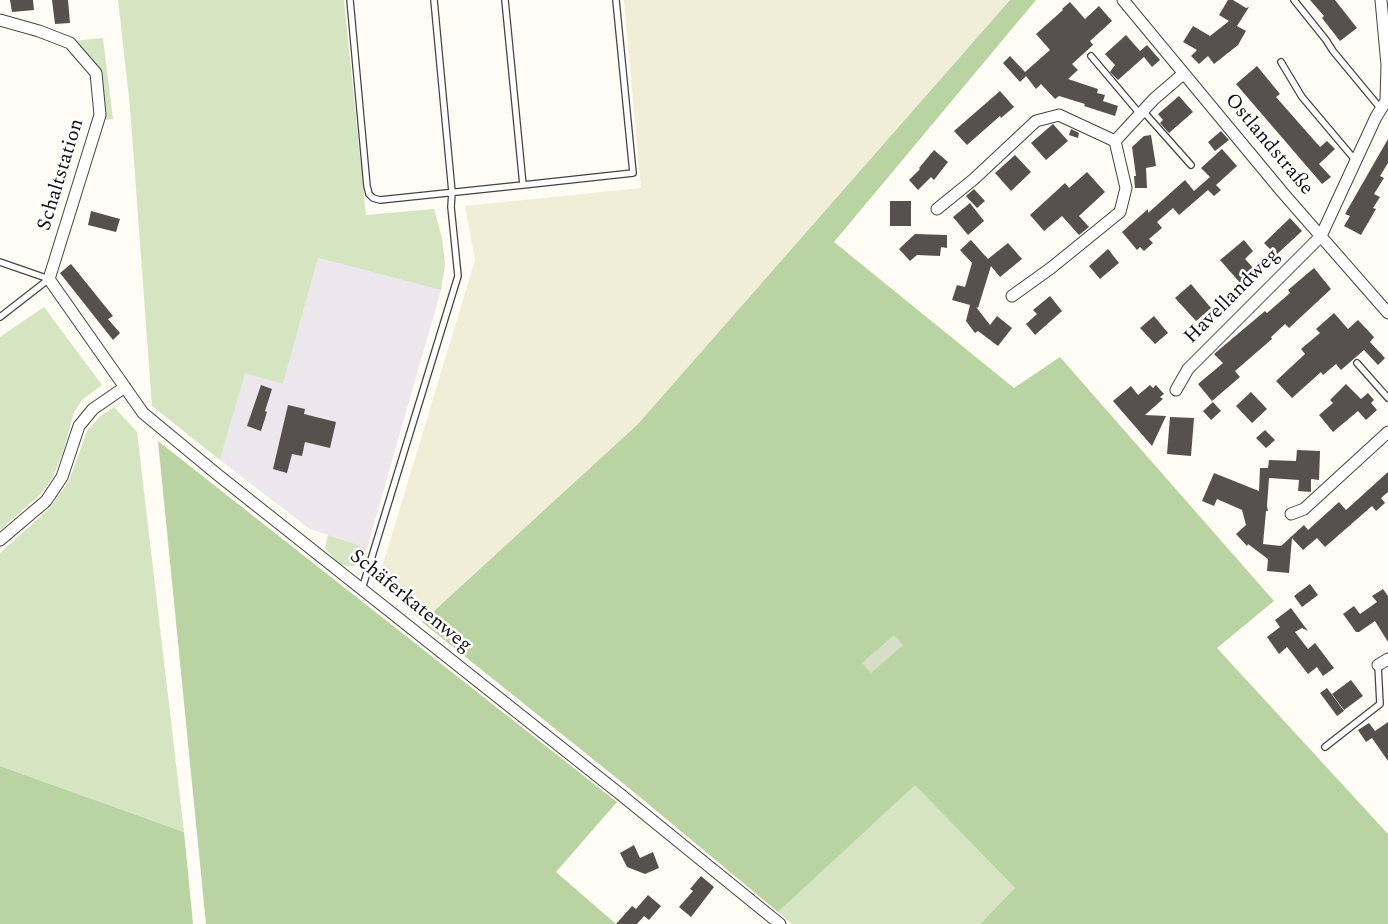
<!DOCTYPE html>
<html>
<head>
<meta charset="utf-8">
<style>
  body { margin:0 }
  canvas { display:block; background:#fefcf5 }
</style>
</head>
<body>
<canvas width="1388" height="924"></canvas>
<script>
const context = document.querySelector('canvas').getContext('2d');
context.lineJoin = 'round';
function fillPath(path, color) { context.fillStyle = color; context.fill(path, 'evenodd'); }
const poly = rows => new Path2D(rows.map(r => 'M' + r).join(''));
function trace(path, color, width, dash) { context.strokeStyle = color; context.lineWidth = width; context.lineCap = dash ? 'butt' : 'round'; context.setLineDash(dash || []); context.stroke(path); }
function write(font, color, halo, rows, align = 'center') {
  context.font = font + ' Spectral,serif'; context.lineWidth = 5; context.setLineDash([]); context.textBaseline = 'middle'; context.strokeStyle = halo; context.fillStyle = color; for (const [text, x, y, turn = 0] of rows) {
    context.save(); context.translate(x, y); context.rotate((+turn || 0) * Math.PI / 180); context.textAlign = isNaN(turn) ? turn : align; if (halo) context.strokeText(text, 0, 0); context.fillText(text, 0, 0); context.restore();
  }
}
fillPath(poly([
  [318,258,441,290,367,548,310,529,220,460,245,372,283,384]
]), '#ece6ed');
fillPath(poly([
  [624,0,1010,0,638,424,422,622,384,588,380,574,475,260,465,206,641,188]
]), '#f1eed7');
fillPath(poly([
  [118,0,344,0,366,215,434,209,442,238,445,264,441,290,318,258,283,384,245,373,220,460,152,406,130,107],
  [103,38,113,119,103,120,99,79,73,41],
  [44,307,102,385,82,400,74,412,64,449,53,477,41,494,0,530,0,337],
  [114,407,137,432,184,832,0,766,0,553,50,508,69,481,87,431,100,416],
  [328,535,367,548,355,566,348,566,339,564,325,548],
  [915,784,1015,888,980,924,792,924,778,912]
]), '#d5e5c2');
fillPath(poly([
  [1010,0,1036,0,834,242,1014,388,1060,357,1274,601,1217,648,1388,834,1388,924,980,924,1015,888,915,785,778,912,629,788,422,622,638,424],
  [158,441,617,802,556,872,616,924,206,924],
  [0,766,184,832,193,924,0,924]
]), '#bad3a3');
fillPath(poly([
  [894,635,903,645,871,673,862,663]
]), '#d7dec7');
fillPath(poly([
  [10,0,33,0,34,10,12,12],
  [52,0,68,0,70,23,55,24],
  [1228,0,1233,0,1246,8,1249,7,1237,26,1246,31,1238,45,1214,64,1208,56,1199,64,1191,56,1197,50,1183,42,1193,26,1210,36,1229,21,1219,15],
  [1310,0,1335,0,1357,28,1340,41,1322,18,1324,16],
  [1070,2,1085,19,1099,6,1112,21,1090,41,1093,45,1072,64,1078,70,1068,79,1098,89,1097,93,1105,95,1103,101,1118,106,1115,116,1084,106,1085,104,1059,96,1055,99,1041,84,1036,89,1026,76,1020,82,1003,63,1010,56,1025,72,1050,50,1036,34,1063,10,1062,9],
  [1126,35,1140,51,1147,45,1160,60,1152,67,1144,57,1118,80,1110,72,1115,65,1105,54],
  [1257,66,1280,94,1276,97,1320,147,1327,141,1335,149,1319,164,1331,177,1322,184,1236,84],
  [1000,91,1014,107,1001,118,1000,116,967,145,954,131],
  [1179,96,1193,112,1169,133,1160,123,1163,120,1158,114],
  [1053,124,1068,141,1046,160,1031,143],
  [1071,129,1079,133,1078,138,1069,135],
  [1221,131,1229,140,1215,151,1208,142],
  [1151,135,1156,166,1146,168,1147,188,1135,188,1134,176,1136,176,1132,147,1144,136],
  [1388,139,1388,163,1380,176,1384,178,1374,194,1380,197,1373,208,1376,209,1361,235,1344,226,1350,216,1345,214],
  [1222,149,1237,166,1216,185,1221,190,1214,196,1208,190,1179,215,1173,208,1157,222,1162,228,1149,239,1153,243,1144,251,1140,247,1137,250,1122,232,1148,209,1148,213,1185,180,1194,191,1210,177,1201,168],
  [934,150,948,162,934,180,931,177,918,190,909,180,920,169,919,168],
  [1015,155,1031,172,1011,191,995,173],
  [1087,172,1105,192,1079,216,1089,227,1079,235,1062,216,1044,231,1030,215,1065,183,1069,188],
  [974,189,985,201,977,208,966,196],
  [890,201,911,201,911,226,890,226],
  [970,203,984,221,968,235,953,217],
  [91,211,120,219,116,232,88,225],
  [1290,218,1302,231,1276,255,1264,243],
  [915,234,947,235,947,248,941,247,940,256,917,255,910,261,899,249],
  [971,240,988,259,1008,243,1022,259,1000,277,991,266,978,308,976,307,990,325,997,316,1012,328,998,346,978,331,975,333,966,321,970,305,952,300,957,285,965,287,972,263,960,250],
  [1244,240,1253,251,1245,259,1257,272,1242,285,1220,260],
  [1108,249,1119,263,1100,279,1089,266],
  [71,264,113,316,108,319,120,333,113,340,60,273],
  [1314,268,1331,289,1289,328,1285,324,1271,337,1272,339,1235,371,1240,377,1212,401,1198,384,1223,363,1214,354,1265,311,1267,313,1290,293,1288,290],
  [1191,284,1211,308,1196,321,1175,298],
  [1050,296,1062,311,1035,335,1026,324,1037,314,1033,310],
  [1334,313,1348,329,1358,320,1374,337,1370,342,1385,358,1378,365,1364,350,1341,370,1336,364,1323,375,1321,372,1292,398,1276,381,1305,354,1301,349,1320,333,1316,329],
  [1154,316,1168,333,1155,344,1140,328],
  [1346,384,1361,399,1368,393,1374,400,1371,403,1377,410,1366,420,1358,411,1333,432,1319,415,1333,403,1330,400],
  [261,385,272,389,265,411,267,412,261,431,247,426],
  [1150,385,1153,388,1156,385,1164,394,1160,397,1163,399,1145,415,1166,416,1152,446,1113,401,1131,386,1138,395],
  [1251,392,1267,409,1252,423,1236,406],
  [1213,402,1221,411,1211,420,1203,411],
  [288,405,305,409,304,414,336,422,330,448,305,442,302,456,292,454,287,473,273,469],
  [1170,417,1194,418,1191,456,1167,454],
  [1265,430,1275,440,1266,448,1256,438],
  [1297,450,1320,451,1319,480,1311,479,1311,492,1298,491,1299,480,1269,478,1267,506,1268,511,1266,511,1263,544,1281,546,1304,525,1308,530,1339,502,1346,510,1388,472,1388,492,1381,498,1385,503,1376,511,1372,506,1325,547,1317,538,1303,550,1292,538,1289,573,1267,571,1268,559,1248,544,1247,546,1236,534,1246,525,1242,510,1217,499,1214,506,1202,501,1214,473,1259,491,1260,468,1268,468,1269,460,1296,461],
  [1310,584,1318,595,1302,607,1294,596],
  [1383,589,1388,596,1388,642,1375,621,1359,632,1356,632,1343,614,1354,606,1360,614,1377,602,1372,596],
  [1291,608,1308,631,1302,628,1295,632,1308,649,1315,643,1334,668,1323,676,1317,667,1308,674,1287,647,1279,654,1267,637,1280,627,1275,620],
  [1351,680,1363,696,1344,710,1332,694],
  [1327,688,1344,711,1337,716,1320,693],
  [1388,722,1388,761,1372,738,1366,742,1358,730,1369,723,1375,731],
  [634,845,640,858,653,852,659,868,645,874,627,867,620,853],
  [701,876,714,887,691,917,679,907,693,891,690,889],
  [648,895,661,906,649,920,644,916,637,924,616,924,632,906,636,909]
]), '#57514e');
const lane = poly([
  [350,0,367,186,369,194,373,198,380,200,523,185,505,0],
  [1294,0,1326,40,1333,51,1381,109],
  [1091,56,1140,114],
  [1281,62,1302,97,1356,161],
  [1143,111,1191,165],
  [523,185,633,173,616,0],
  [0,262,49,279],
  [0,317,49,279],
  [1357,363,1388,398],
  [362,589,458,276,451,207,452,192,434,0],
  [1325,747,1380,704,1378,665]
]);
const street = poly([
  [1123,0,1283,193,1388,313],
  [0,20,39,31,70,43,96,73,100,115,49,279,143,413,218,475,620,794,780,924],
  [937,209,974,179,1036,121,1059,115,1115,141,1154,99,1183,74],
  [1012,296,1051,268,1120,212,1126,188,1115,141],
  [1176,390,1188,369,1321,236,1376,117,1386,101,1387,65,1381,0],
  [1291,514,1304,509,1388,432],
  [0,540,46,501,62,477,79,426,93,409,125,387],
  [1378,665,1388,659]
]);
trace(lane, '#434343', 8);
trace(street, '#434343', 13);
trace(lane, '#fff', 5.5);
trace(street, '#fff', 11);
write('20px', '#101010', '#fff', [
  ["Ostlandstraße",1268,145,50],
  ["Schaltstation",62,175,-73],
  ["Havellandweg",1233,297,-45],
  ["Schäferkatenweg",410,602,39]
]);
</script>
</body>
</html>
